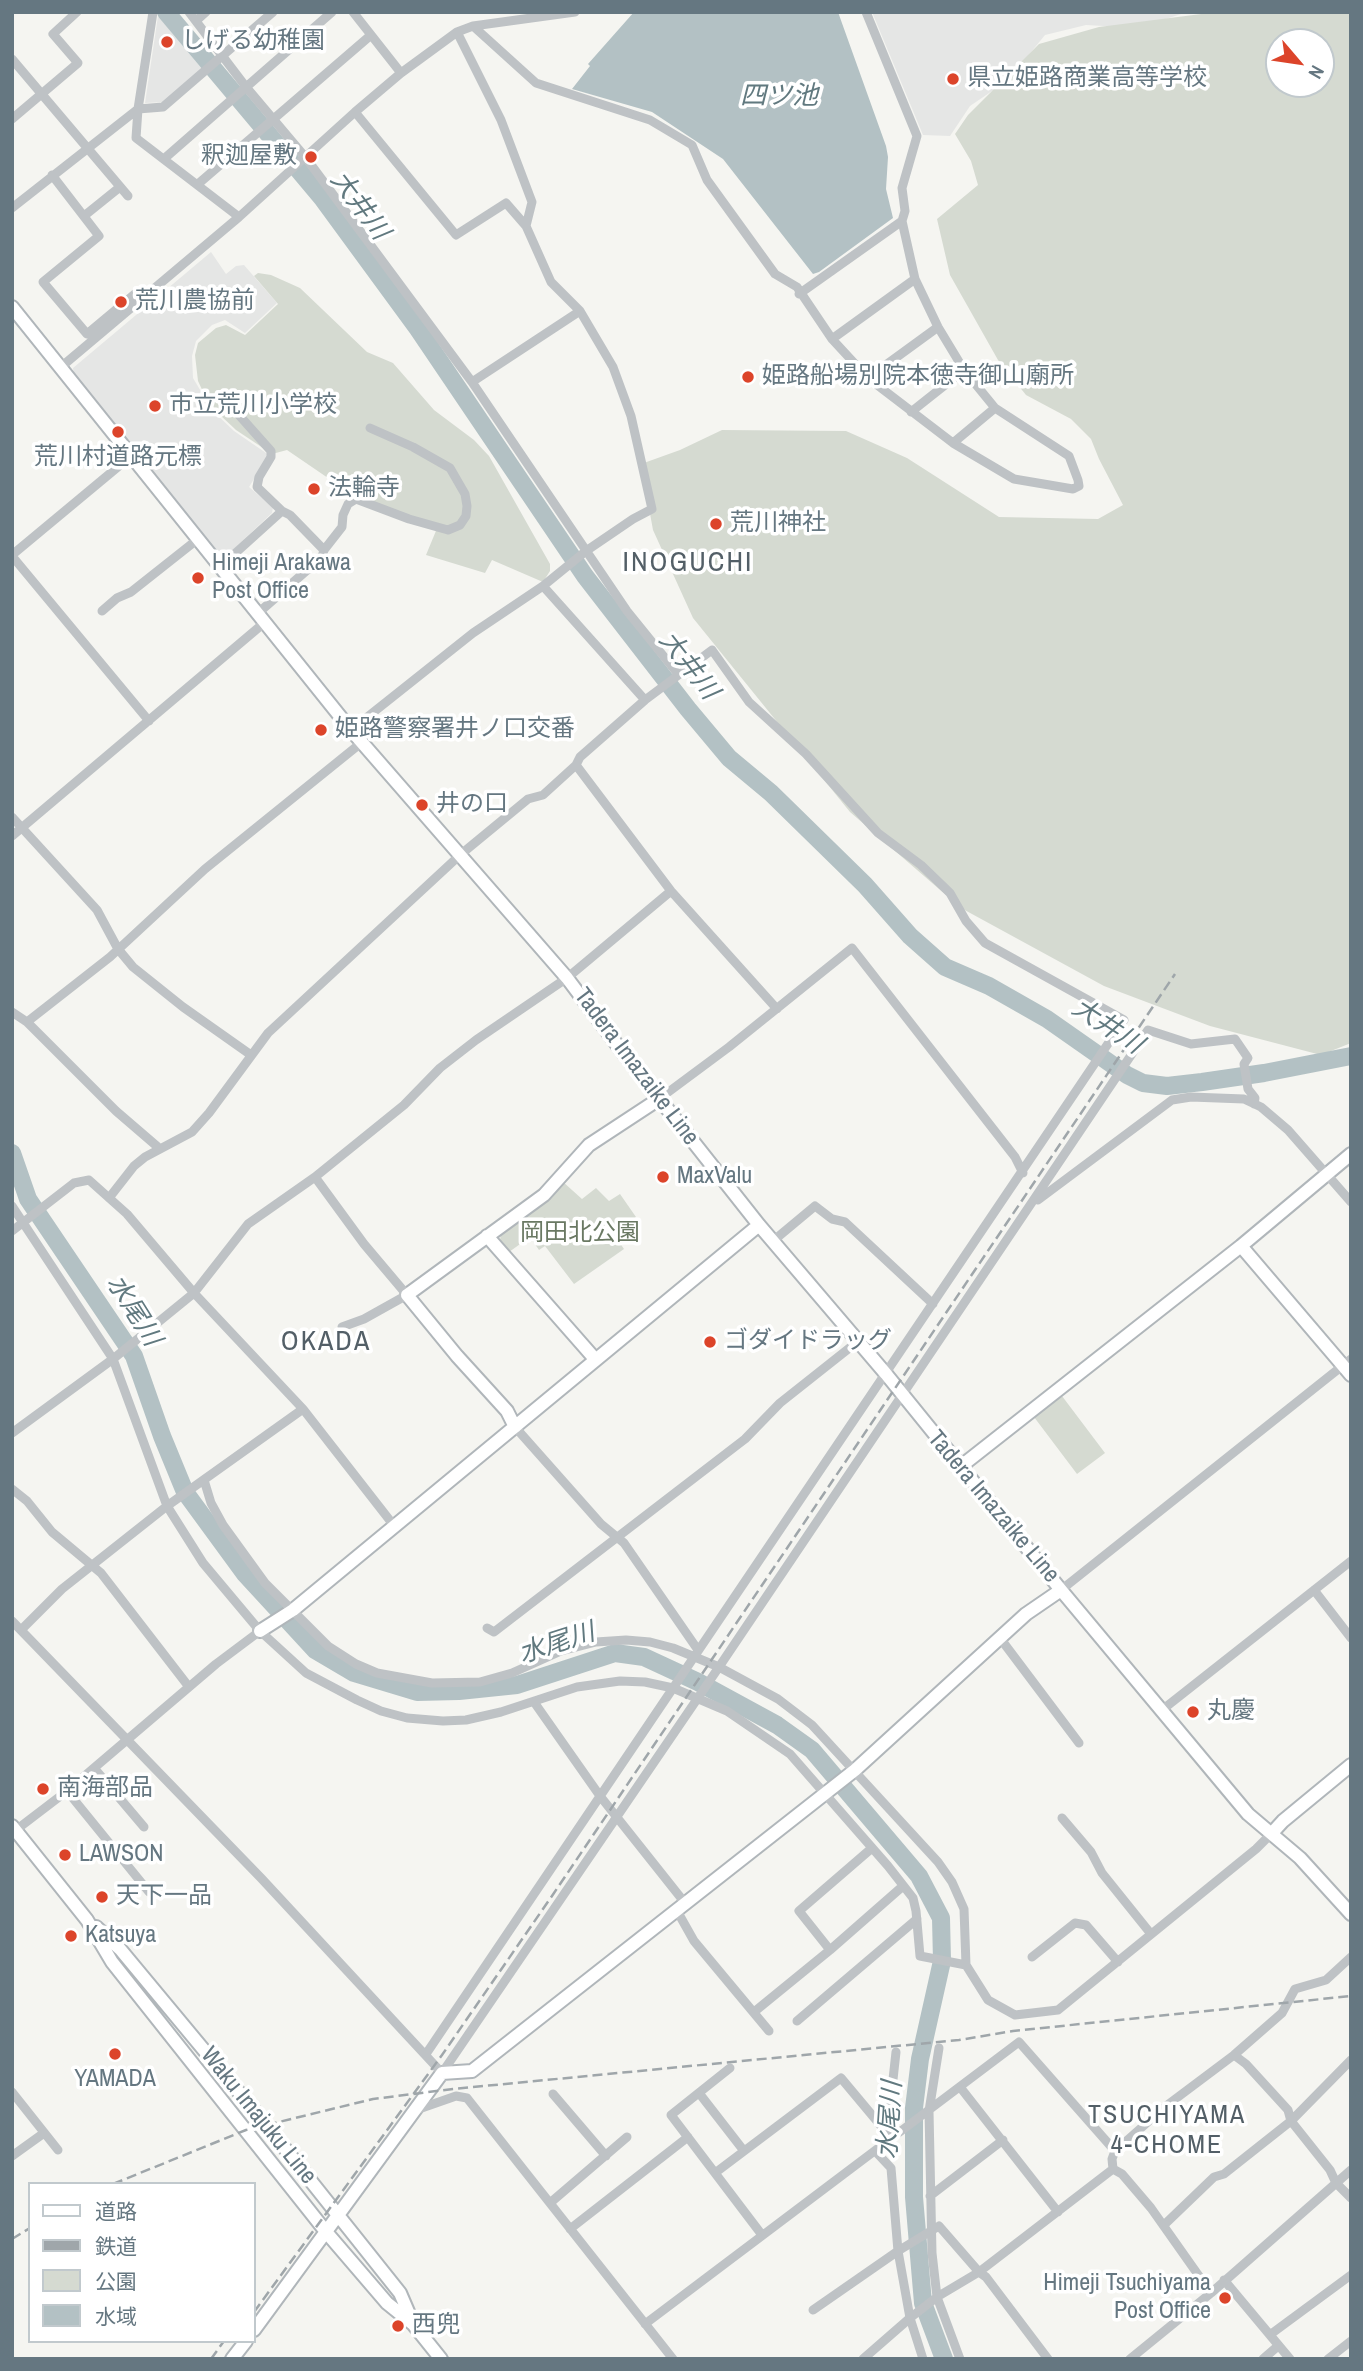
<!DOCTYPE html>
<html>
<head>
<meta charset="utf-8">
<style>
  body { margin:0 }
  #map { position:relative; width:1363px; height:2371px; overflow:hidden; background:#f5f5f1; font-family:"Archivo Narrow","Noto Sans JP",sans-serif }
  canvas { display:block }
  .frame { position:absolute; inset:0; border:14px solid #657781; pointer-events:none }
  .legend { position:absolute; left:28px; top:2182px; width:228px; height:161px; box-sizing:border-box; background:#fff; border:2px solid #c1c9cd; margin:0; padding:9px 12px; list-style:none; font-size:21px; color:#657781 }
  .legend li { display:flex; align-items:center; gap:14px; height:35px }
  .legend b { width:35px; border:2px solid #c1c9cd }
  .north { position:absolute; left:1265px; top:28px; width:70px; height:70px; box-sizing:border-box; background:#fff; border:2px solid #c1c9cd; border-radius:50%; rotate:119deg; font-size:19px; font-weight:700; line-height:28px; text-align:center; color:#657781 }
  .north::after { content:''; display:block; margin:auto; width:24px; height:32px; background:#dc442a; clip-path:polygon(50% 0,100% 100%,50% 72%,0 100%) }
</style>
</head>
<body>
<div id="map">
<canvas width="1363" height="2371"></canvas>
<div class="frame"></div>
<ul class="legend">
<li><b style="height:9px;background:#fff"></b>道路</li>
<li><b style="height:9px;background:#9fa6aa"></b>鉄道</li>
<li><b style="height:19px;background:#d5dad1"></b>公園</li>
<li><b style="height:19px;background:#b3c1c4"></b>水域</li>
</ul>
<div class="north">N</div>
</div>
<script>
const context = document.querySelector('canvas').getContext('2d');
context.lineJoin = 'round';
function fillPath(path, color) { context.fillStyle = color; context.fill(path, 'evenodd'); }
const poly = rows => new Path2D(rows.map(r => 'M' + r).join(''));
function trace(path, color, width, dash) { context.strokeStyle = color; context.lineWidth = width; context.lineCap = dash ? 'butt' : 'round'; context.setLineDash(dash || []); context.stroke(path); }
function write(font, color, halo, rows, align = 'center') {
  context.font = font + ' "Archivo Narrow","Noto Sans JP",sans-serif'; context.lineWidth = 7; context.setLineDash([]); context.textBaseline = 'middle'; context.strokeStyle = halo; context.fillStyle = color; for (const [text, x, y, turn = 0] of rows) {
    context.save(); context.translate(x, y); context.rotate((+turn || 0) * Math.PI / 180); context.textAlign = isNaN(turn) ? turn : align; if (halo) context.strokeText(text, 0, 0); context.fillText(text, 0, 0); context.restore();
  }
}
fillPath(poly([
  [872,12,1187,12,1139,28,1086,25,1045,35,1018,68,995,89,970,106,950,136,923,135],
  [158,16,202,69,164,102,145,103],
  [211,252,226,274,236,266,244,265,277,303,245,333,225,320,212,325,196,341,192,356,193,378,212,410,234,431,269,455,249,487,273,507,272,513,222,560,74,375,73,368]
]), '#e5e6e5');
fillPath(poly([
  [1217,12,1351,12,1351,1043,1321,1055,1210,1026,1104,986,961,908,850,812,693,618,653,530,641,464,680,450,722,430,846,431,907,458,999,517,1098,519,1123,505,1099,459,1091,439,1071,419,1026,395,998,360,950,275,937,219,978,185,971,161,955,134,968,115,1039,44,1099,27],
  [1279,42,1321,42,1321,84,1279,84],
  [258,273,271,275,300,288,367,352,393,363,434,410,474,440,489,456,550,564,550,571,543,582,492,560,485,573,426,555,438,526,374,502,328,478,287,450,272,454,236,430,219,414,206,398,198,381,195,355,198,343,216,328,226,325,245,335,278,304,254,276],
  [562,1181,582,1199,596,1188,609,1201,620,1194,636,1217,615,1236,624,1249,574,1284,545,1246,539,1250,530,1237,509,1252,500,1242,501,1230],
  [1062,1396,1105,1453,1077,1474,1034,1417]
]), '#d5dad1');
fillPath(poly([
  [634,12,838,12,886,146,888,157,886,189,893,218,819,272,813,274,723,159,652,112,572,89,590,66,588,64]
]), '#b3c1c4');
trace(poly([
  [166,12,322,198,418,329,585,576,688,709,729,758,771,793,865,885,910,936,945,967,989,986,1047,1019,1127,1075,1143,1083,1167,1086,1202,1082,1264,1073,1351,1056],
  [12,1153,28,1199,134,1356,162,1436,185,1492,245,1574,315,1650,354,1673,417,1692,459,1691,517,1685,615,1653,644,1657,698,1682,777,1725,812,1750,919,1876,941,1918,942,1961,920,2059,914,2108,914,2197,923,2303,944,2359]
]), '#b3c1c4', 18);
const secondary = poly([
  [12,307,351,730,567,978,624,1054,759,1225,886,1374,1061,1590,1248,1814,1300,1858,1351,1914],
  [487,1236,595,1359],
  [1241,1246,1351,1375],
  [515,1427,507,1411,457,1356,407,1295,544,1195,589,1145,659,1099],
  [960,1467,1241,1246,1351,1154],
  [260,1631,293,1610,759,1225],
  [12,1826,87,1920,112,1962,327,2233,387,2303,413,2324,441,2359],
  [1272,1833,1283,1821,1351,1765],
  [96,1927,120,1949,267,2126,400,2293,412,2321],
  [254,2330,442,2073,472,2071,855,1770,1026,1614,1061,1590],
  [232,2359,246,2341]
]);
trace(secondary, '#b0b6ba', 16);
trace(poly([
  [153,12,138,109,136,138,239,217],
  [189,12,246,87,306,158,472,382,627,611,678,674],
  [353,12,401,73],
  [196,21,206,12],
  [473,26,536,83,650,120,692,145,707,180,775,274,797,287,832,339,868,378,953,443,1014,479,1073,489,1079,486,1078,480,1069,456,995,408,964,370,938,327,915,279,902,221,905,211,902,188,917,136,866,12],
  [12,59,128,196],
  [355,112,456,235,506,203,526,226],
  [12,119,78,63,53,34,77,12],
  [165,158,332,12],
  [52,175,99,236,43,282,87,334,136,293,142,299],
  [198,184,371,35],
  [12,208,138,109,163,107,273,12],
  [84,216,120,187],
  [799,294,902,221],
  [832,339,915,279],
  [61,367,239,217,355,112,401,73,457,32,473,26,575,12],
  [868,378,938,327],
  [472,382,580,311],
  [222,396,271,451,271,457,259,477,257,487,282,511],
  [911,412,964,370],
  [953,443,995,408],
  [324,550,342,527,343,515,348,504,356,499,409,519,448,530,460,525,466,516,467,506,465,494,450,468,413,447,370,428],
  [12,555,131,456],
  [12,556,149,721],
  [220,567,282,511,290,515,324,550,322,557,257,614],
  [543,586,645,700],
  [102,611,117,598,131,592,198,539],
  [351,730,473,633,543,586,586,551,633,519,652,509,631,416,613,367,580,311,551,282,526,226,532,202,501,120,457,32],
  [576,765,671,891,777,1009],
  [12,817,97,910,118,949,133,967,183,1007,251,1055],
  [12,836,264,623],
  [12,1012,27,1022,116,1111,159,1148],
  [27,1022,110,957,205,869,361,743],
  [1120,1028,1142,1039],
  [659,1099,729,1047,852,948,1015,1157,1023,1173],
  [315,1177,364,1244,407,1295,364,1319,342,1327],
  [109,1198,134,1166,145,1157,192,1132,209,1113,268,1033,460,855,528,799,543,795,576,765,580,757,645,700,712,650,749,702,806,754,878,833,921,865,950,893,966,921,985,943,1124,1020,426,2054],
  [1038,1200,1172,1100,1191,1097,1244,1099,1261,1107,1288,1130,1351,1202],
  [12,1206,113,1359,167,1506,203,1563,260,1631,306,1673,357,1700,381,1711,407,1718,443,1721,466,1720,501,1712,577,1687,620,1681,645,1682,673,1688,727,1711,790,1754,888,1866,913,1898,916,1911,920,1956,966,1965],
  [12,1231,74,1183,89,1180,127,1214,194,1293,303,1409,395,1527],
  [773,1241,815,1206,832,1219,845,1222,933,1304],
  [515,1427,601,1524,624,1543,698,1650],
  [12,1433,113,1359,194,1293,248,1224,315,1177,404,1105,440,1068,476,1040,567,978,671,891],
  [204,1480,211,1503,223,1525,265,1583,328,1646,356,1664,377,1673,432,1683,480,1682,512,1673,561,1651,596,1642,626,1640,650,1642,673,1648,719,1667,778,1699,812,1725,938,1862,952,1882,964,1909,966,1965,988,2000,1015,2015,1058,2010,1256,1849,1272,1833],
  [12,1489,27,1501,52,1532,101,1573,189,1687],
  [1061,1590,1351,1359],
  [1314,1590,1351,1638],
  [12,1621,261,1878,442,2073,719,1667,1148,1030,1191,1044,1235,1039,1248,1058,1244,1064,1248,1089,1255,1098,1254,1104],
  [487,1628,494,1632,745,1439,780,1403,857,1342],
  [21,1630,62,1589,167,1506,303,1409],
  [1000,1638,1079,1743],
  [534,1702,600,1796,685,1903],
  [1162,1710,1351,1561],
  [94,1768,144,1827],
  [67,1791,149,1892],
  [1062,1818,1091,1852,1102,1873,1151,1934],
  [12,1833,67,1791,216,1664,260,1631],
  [676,1909,694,1941,769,2031],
  [830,1950,799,1911,872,1848],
  [1032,1957,1075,1923,1086,1925,1118,1962],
  [754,2012,830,1950,903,1886],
  [797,2021,917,1919],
  [939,2048,929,2111,932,2253,937,2297,960,2359],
  [1234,2055,1246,2064,1288,2110,1291,2121,1330,2170,1336,2183,1351,2198],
  [730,2068,671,2115,762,2235],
  [960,2087,1058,2212],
  [12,2092,58,2150],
  [699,2093,744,2151],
  [553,2094,606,2156],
  [416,2110,456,2096,467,2098,673,2359],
  [891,2134,888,2125,896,2052],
  [876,2152,891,2168,898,2251,910,2318,923,2359],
  [12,2156,44,2133],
  [1113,2169,1112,2159,1115,2151,1166,2106,1234,2055,1282,2013,1295,1989,1326,1980,1351,1957],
  [1113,2169,1122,2174,1151,2208,1211,2293],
  [715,2173,841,2078,892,2139],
  [930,2196,1003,2140],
  [550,2203,627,2137],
  [1164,2225,1214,2177,1224,2174,1291,2121,1351,2060],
  [570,2229,688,2137],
  [1224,2280,1290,2359],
  [813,2310,898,2251,939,2226,979,2272,986,2277,1048,2359],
  [645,2324,1019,2042,1115,2151],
  [1271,2334,1351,2275],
  [863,2359,910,2318,937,2297,979,2272,1113,2169],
  [1130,2359,1211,2293,1351,2170],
  [1263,2359,1278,2346],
  [1328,2359,1351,2341]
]), '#bec2c5', 9);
trace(secondary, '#fff', 12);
trace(poly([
  [113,2184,246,2130,373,2099,453,2089,959,2040,1013,2031,1351,1996],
  [12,2239,30,2228],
  [254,2312,442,2055,554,1893,1175,974],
  [211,2359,224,2341]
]), '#9fa6aa', 2.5, [10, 5]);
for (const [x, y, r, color] of [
  [167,42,7,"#dc442a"],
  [953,79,7,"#dc442a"],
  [311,157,7,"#dc442a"],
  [121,302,7,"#dc442a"],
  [748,377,7,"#dc442a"],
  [155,406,7,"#dc442a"],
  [118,432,7,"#dc442a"],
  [314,489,7,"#dc442a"],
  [716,524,7,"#dc442a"],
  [198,578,7,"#dc442a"],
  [321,730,7,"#dc442a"],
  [422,805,7,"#dc442a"],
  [663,1177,7,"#dc442a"],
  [710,1342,7,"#dc442a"],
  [1193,1712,7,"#dc442a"],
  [43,1789,7,"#dc442a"],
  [65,1855,7,"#dc442a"],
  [102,1897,7,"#dc442a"],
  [71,1936,7,"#dc442a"],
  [115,2054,7,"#dc442a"],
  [1225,2298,7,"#dc442a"],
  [398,2326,7,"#dc442a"]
]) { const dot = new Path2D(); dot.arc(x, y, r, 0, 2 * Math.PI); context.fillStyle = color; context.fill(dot); trace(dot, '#fff', 2.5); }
write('24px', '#657781', '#fff', [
  ["しげる幼稚園",181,42],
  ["県立姫路商業高等学校",967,79],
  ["釈迦屋敷",297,157,"right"],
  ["荒川農協前",135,302],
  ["姫路船場別院本徳寺御山廟所",762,377],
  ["市立荒川小学校",169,406],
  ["荒川村道路元標",118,458,"center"],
  ["法輪寺",328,489],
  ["荒川神社",730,524],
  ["Himeji Arakawa",212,564],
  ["Post Office",212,592],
  ["姫路警察署井ノ口交番",335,730],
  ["井の口",436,805],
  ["MaxValu",677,1177],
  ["ゴダイドラッグ",724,1342],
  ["丸慶",1207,1712],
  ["南海部品",57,1789],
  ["LAWSON",79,1855],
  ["天下一品",116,1897],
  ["Katsuya",85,1936],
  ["YAMADA",115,2080,"center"],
  ["Himeji Tsuchiyama",1211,2284,"right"],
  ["Post Office",1211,2312,"right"],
  ["西兜",412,2326]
], 'left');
write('24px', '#657781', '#fff', [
  ["Tadera Imazaike Line",636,1067,53],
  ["Tadera Imazaike Line",993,1507,50],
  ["Waku Imajuku Line",258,2116,51]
]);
write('24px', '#6a7963', '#fff', [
  ["岡田北公園",580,1234]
]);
write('italic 26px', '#61797f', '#fff', [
  ["四ツ池",779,97],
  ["大井川",359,206,53],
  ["大井川",688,666,52],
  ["大井川",1107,1027,33],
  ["水尾川",133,1311,58],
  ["水尾川",557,1644,-18],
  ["水尾川",891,2120,-86]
]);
context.letterSpacing = '2px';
write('26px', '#535f67', '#fff', [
  ["TSUCHIYAMA",1167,2116],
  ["4-CHOME",1167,2146]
]);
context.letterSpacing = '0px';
context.letterSpacing = '2px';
write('28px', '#535f67', '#fff', [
  ["INOGUCHI",688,563],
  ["OKADA",326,1342]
]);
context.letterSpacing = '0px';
</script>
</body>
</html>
